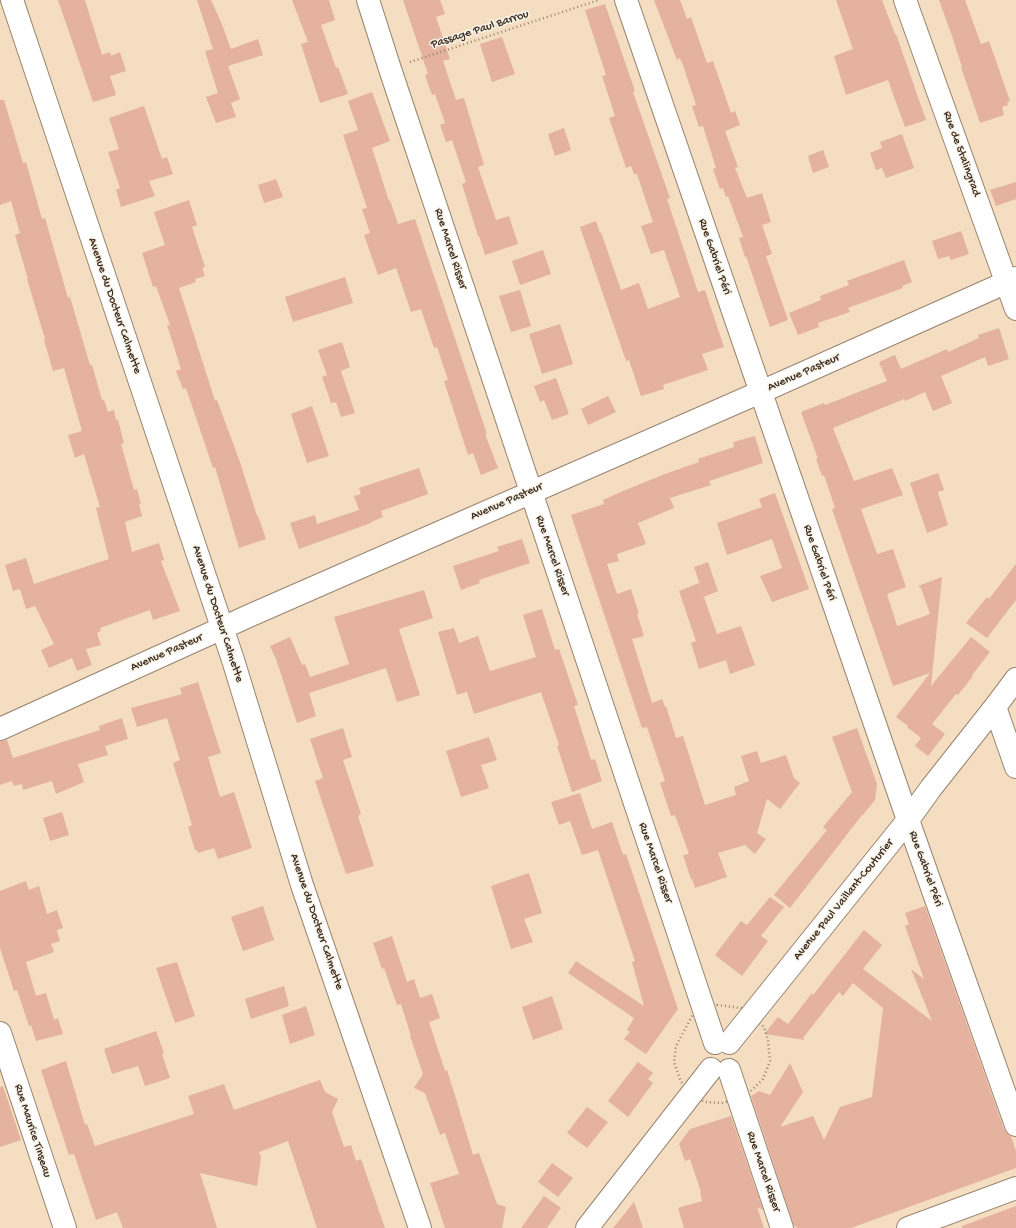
<!DOCTYPE html>
<html>
<head>
<meta charset="utf-8">
<style>
  body { margin:0 }
  canvas { display:block; background:#f4ddc0 }
</style>
</head>
<body>
<canvas width="1016" height="1228"></canvas>
<script>
const context = document.querySelector('canvas').getContext('2d');
context.lineJoin = 'round';
function fillPath(path, color) { context.fillStyle = color; context.fill(path, 'evenodd'); }
const poly = rows => new Path2D(rows.map(r => 'M' + r).join(''));
function trace(path, color, width, dash) { context.strokeStyle = color; context.lineWidth = width; context.lineCap = dash ? 'butt' : 'round'; context.setLineDash(dash || []); context.stroke(path); }
function write(font, color, halo, rows, align = 'center') {
  context.font = font + ' "Gochi Hand",sans-serif'; context.lineWidth = 3; context.setLineDash([]); context.textBaseline = 'middle'; context.strokeStyle = halo; context.fillStyle = color; for (const [text, x, y, turn = 0] of rows) {
    context.save(); context.translate(x, y); context.rotate((+turn || 0) * Math.PI / 180); context.textAlign = isNaN(turn) ? turn : align; if (halo) context.strokeText(text, 0, 0); context.fillText(text, 0, 0); context.restore();
  }
}
fillPath(poly([
  [58,0,85,0,102,55,110,52,111,56,120,52,126,71,110,76,116,95,93,102],
  [197,0,211,0,221,22,231,49,258,39,263,55,228,66,240,99,231,103,236,117,216,123,206,97,218,93,205,51,213,49],
  [292,0,329,0,335,20,321,25,336,68,338,67,348,94,320,103,301,44,308,42],
  [403,0,440,0,445,14,436,17,450,59,443,61,456,100,464,98,484,165,478,167,496,220,509,216,518,244,485,255,479,236,478,236,462,184,466,182,452,140,446,142,440,125,445,123,435,94,432,95,425,75,428,74],
  [654,0,680,0,687,19,691,17,707,63,713,61,731,113,735,111,740,125,725,131,738,167,735,168,747,198,762,193,771,222,762,225,772,254,766,256,788,320,770,327,746,256,745,257,739,238,743,237,728,196,726,197,723,188,720,189,713,169,716,168,703,126,699,127,692,106,696,105,683,65,680,58,677,60],
  [836,0,882,0,895,34,896,34,926,120,905,127,888,80,846,95,834,56,853,49],
  [939,0,965,0,981,44,989,41,1010,101,1007,102,1008,105,1002,107,1004,115,980,123,961,67,962,67,952,36],
  [605,4,635,91,633,92,670,198,667,199,698,292,705,290,724,347,702,354,708,370,663,385,664,389,641,396,629,360,626,361,580,227,596,221,600,233,601,232,621,290,639,283,648,309,680,297,664,250,651,254,641,226,653,222,637,174,634,174,631,166,626,168,609,118,615,116,602,76,606,75,585,10],
  [502,37,515,74,492,82,480,44],
  [372,92,390,141,372,148,389,201,390,200,398,224,415,219,487,434,485,434,498,468,481,475,473,453,468,455,444,381,448,380,437,347,434,348,421,309,411,312,396,268,378,275,364,235,370,233,362,209,367,208,343,135,358,130,348,101],
  [0,100,4,100,23,163,26,162,42,219,45,218,68,298,70,297,90,365,92,365,102,400,104,400,108,412,114,410,116,420,118,420,124,443,121,444,134,490,137,489,141,504,139,504,142,516,125,522,132,552,159,543,164,560,161,561,180,611,153,620,150,610,100,628,101,631,97,633,101,645,86,649,92,665,77,671,72,658,49,668,41,650,54,644,35,606,26,609,20,589,13,591,5,565,26,558,34,584,109,559,96,508,100,507,84,454,75,458,68,435,82,431,64,368,53,371,44,340,45,339,27,279,28,279,15,235,20,233,11,201,0,205],
  [144,106,162,159,167,157,173,174,149,181,155,196,121,207,116,190,120,188,108,152,119,149,109,118],
  [564,128,571,150,555,156,548,134],
  [902,134,914,168,886,178,882,168,876,170,870,153,882,148,880,142],
  [823,150,829,167,813,173,808,156],
  [276,179,283,197,264,203,258,185],
  [1016,182,1016,199,996,206,990,190],
  [189,200,197,225,192,227,205,267,202,268,205,276,195,279,196,282,179,288,215,401,217,400,240,462,257,516,258,516,266,539,239,548,215,467,213,468,186,388,183,389,176,371,181,369,167,325,170,325,156,286,153,287,142,253,165,245,154,212],
  [961,231,969,254,951,260,949,256,938,259,932,241],
  [543,250,551,274,520,285,512,261],
  [904,260,912,282,902,286,903,288,848,308,850,312,818,323,819,327,798,335,789,313,821,300,820,296,849,285,847,281],
  [345,277,353,303,293,322,285,297],
  [520,290,531,326,511,332,499,296],
  [560,324,573,364,542,374,529,334],
  [999,328,1009,359,988,366,985,357,941,376,952,403,933,411,925,392,905,401,904,399,833,428,854,481,892,468,903,495,861,509,877,554,893,549,906,587,887,594,897,626,930,614,921,588,918,586,942,577,931,686,971,637,990,652,972,675,973,676,958,695,956,694,932,724,945,734,928,756,915,746,921,738,907,727,908,726,896,717,930,673,893,686,832,509,835,508,824,475,822,476,816,459,818,459,801,412,824,403,825,405,887,381,879,362,895,355,901,369,947,349,948,352,979,338,978,335],
  [342,342,350,367,341,371,355,413,341,417,336,402,331,403,322,377,327,375,318,350],
  [556,378,569,414,552,420,544,400,540,402,534,386],
  [608,396,616,412,588,425,581,409],
  [312,406,329,456,307,463,291,414],
  [755,436,763,463,709,481,711,485,670,498,674,508,638,523,646,544,617,554,619,561,607,564,617,594,631,589,639,614,637,614,644,636,632,639,652,703,662,699,665,707,666,706,676,738,683,736,705,805,736,795,734,787,749,781,741,756,757,751,761,763,786,755,794,778,800,783,780,809,767,799,757,833,766,839,755,854,745,845,718,853,727,877,695,888,692,879,691,879,683,855,689,854,675,815,671,816,660,783,665,781,647,727,642,728,571,515,604,504,603,500,623,491,665,474,699,462,698,459,734,447,733,442],
  [419,468,428,494,381,511,383,517,371,522,371,523,299,549,290,523,315,515,317,524,359,510,354,496,361,494,359,488],
  [938,473,944,490,938,492,948,525,927,533,910,483],
  [775,493,809,589,772,602,760,576,782,568,772,539,727,555,717,523,762,507,759,499],
  [522,539,530,563,479,580,480,583,461,590,453,566,499,551,497,547],
  [708,562,718,591,704,597,694,567],
  [1016,564,1016,600,987,638,966,623,987,597,989,599],
  [699,583,717,634,741,626,755,665,730,674,726,660,699,669,691,643,696,641,679,591],
  [424,590,433,618,399,629,420,695,397,702,386,668,309,693,316,716,297,723,276,659,270,646,290,637,302,665,305,664,310,677,349,664,334,617],
  [542,609,555,650,559,649,578,705,574,706,591,760,595,759,602,781,572,792,557,746,559,745,541,692,474,714,467,692,457,695,438,632,454,628,459,643,478,636,490,671,536,657,523,615],
  [198,682,221,753,208,757,220,797,234,792,252,848,218,859,214,848,198,853,197,850,195,850,188,827,192,825,173,763,180,760,167,718,137,727,131,708,182,694,180,688],
  [122,718,128,739,105,746,108,755,78,764,84,782,56,794,52,781,23,790,22,784,14,786,12,781,0,785,0,741,7,740,13,758,100,730,99,726],
  [343,728,352,757,343,760,361,814,358,816,374,866,346,874,315,781,323,778,310,739],
  [857,728,877,784,875,800,862,816,862,815,790,908,774,895,827,830,823,827,852,792,832,737],
  [489,737,497,760,481,765,489,788,461,797,446,751],
  [580,793,592,829,612,822,623,855,626,854,678,1009,646,1054,624,1039,630,1032,627,1030,634,1018,568,973,576,961,644,1006,632,962,635,961,598,850,582,855,570,821,559,825,551,802],
  [62,812,69,835,50,841,43,818],
  [529,873,542,913,524,919,533,942,511,949,491,886],
  [26,881,29,890,39,886,47,914,57,910,63,928,57,930,60,941,51,944,54,952,26,962,36,996,46,993,54,1020,58,1018,63,1034,36,1041,31,1025,29,1026,17,990,14,991,0,948,0,891],
  [770,897,784,907,761,936,768,941,742,976,715,955,741,921,747,925],
  [263,906,274,940,243,951,231,917],
  [925,906,1004,1129,1008,1134,1011,1136,1016,1151,1016,1168,851,1228,798,1228,794,1226,751,1096,759,1091,770,1095,790,1063,803,1092,780,1127,813,1116,824,1140,840,1107,872,1097,883,1008,853,983,843,996,839,992,803,1038,805,1040,764,1034,778,1017,788,1024,812,993,813,995,864,930,882,945,863,969,932,1021,911,969,924,979,905,926,909,924,905,913],
  [392,936,407,982,414,979,420,998,432,994,440,1018,429,1022,445,1071,447,1070,453,1089,473,1155,479,1153,497,1204,506,1207,502,1228,445,1228,430,1183,459,1174,445,1133,440,1135,425,1093,414,1088,423,1074,410,1036,411,1036,401,1004,397,1005,384,968,382,969,373,943],
  [177,962,195,1016,175,1023,156,968],
  [284,986,289,1006,251,1019,245,999],
  [552,996,563,1029,533,1040,522,1007],
  [306,1006,315,1035,290,1044,282,1015],
  [156,1031,164,1053,162,1054,170,1078,145,1086,138,1066,112,1074,104,1049],
  [66,1061,85,1125,87,1124,95,1146,194,1114,188,1096,224,1084,234,1110,320,1080,325,1092,338,1099,332,1112,344,1147,351,1145,356,1161,361,1159,385,1228,317,1228,288,1141,259,1152,261,1157,257,1186,200,1173,217,1228,123,1228,117,1212,96,1220,74,1154,69,1155,41,1070],
  [638,1062,653,1073,648,1079,653,1083,628,1117,608,1101],
  [3,1086,21,1140,0,1147,0,1087],
  [587,1107,608,1122,587,1148,567,1133],
  [731,1116,763,1210,757,1207,764,1228,684,1228,678,1208,702,1201,700,1192,701,1192,690,1159,685,1161,679,1144,690,1129],
  [552,1163,573,1178,558,1197,538,1182],
  [544,1196,561,1208,547,1228,521,1228],
  [634,1202,643,1228,613,1228],
  [1016,1206,1016,1228,962,1228,962,1226]
]), '#e4b29f');
const minor = poly([
  [12,0,233,660,302,885,420,1228],
  [368,0,390,69,715,1043],
  [626,0,908,820,1016,1125],
  [905,0,1016,309],
  [995,707,1016,767],
  [0,729,251,615,772,387,1016,278],
  [0,1033,65,1228],
  [729,1043,908,820,931,788,995,707,1016,679],
  [729,1070,782,1228],
  [587,1228,711,1069],
  [908,1228,1016,1188]
]);
trace(minor, '#98846f', 24);
trace(poly([
  [410,62,599,0],
  [717,1005,741,1008,764,1027,768,1040,770,1061,763,1079,750,1092,738,1099,722,1103,704,1102,693,1093,681,1082,674,1062,676,1046,693,1014,717,1005]
]), '#98846f', 2.5, [1, 3]);
trace(minor, '#fff', 22);
write('12px', '#3b2a1e', '#f7f3e8', [
  ["Passage Paul Barrou",480,30,-18],
  ["Rue de Stalingrad",961,154,70],
  ["Rue Marcel Risser",450,249,72],
  ["Rue Gabriel Péri",714,257,71],
  ["Avenue du Docteur Calmette",114,306,71],
  ["Avenue Pasteur",804,373,-24],
  ["Avenue Pasteur",507,502,-24],
  ["Rue Marcel Risser",552,556,71],
  ["Rue Gabriel Péri",819,563,71],
  ["Avenue du Docteur Calmette",217,614,72],
  ["Avenue Pasteur",167,653,-24],
  ["Rue Marcel Risser",655,863,71],
  ["Rue Gabriel Péri",925,869,70],
  ["Avenue Paul Vaillant-Couturier",844,900,-51],
  ["Avenue du Docteur Calmette",316,922,71],
  ["Rue Maurice Tinseau",32,1131,72],
  ["Rue Marcel Risser",763,1172,71]
]);
</script>
</body>
</html>
